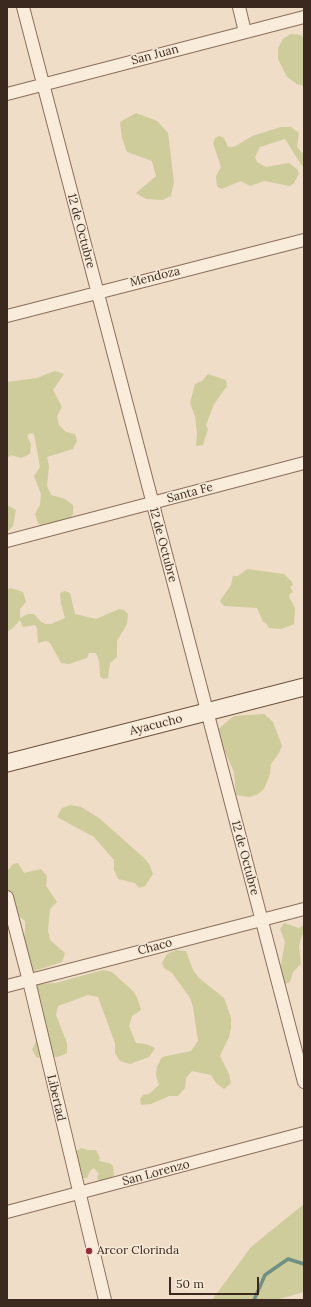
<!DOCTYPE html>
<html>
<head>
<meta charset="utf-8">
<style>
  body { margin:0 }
  #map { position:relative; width:311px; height:1307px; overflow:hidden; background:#efddc7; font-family:Lora,serif }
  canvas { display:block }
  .frame { position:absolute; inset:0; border:8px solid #3b2920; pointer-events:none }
  .scale { position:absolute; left:169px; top:1277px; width:90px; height:18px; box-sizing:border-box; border:2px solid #3b2920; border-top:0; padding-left:5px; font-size:12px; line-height:14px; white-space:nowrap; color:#3b2920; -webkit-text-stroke:3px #f6e9d6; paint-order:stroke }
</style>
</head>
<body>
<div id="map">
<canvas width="311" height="1307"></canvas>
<div class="frame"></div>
<div class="scale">50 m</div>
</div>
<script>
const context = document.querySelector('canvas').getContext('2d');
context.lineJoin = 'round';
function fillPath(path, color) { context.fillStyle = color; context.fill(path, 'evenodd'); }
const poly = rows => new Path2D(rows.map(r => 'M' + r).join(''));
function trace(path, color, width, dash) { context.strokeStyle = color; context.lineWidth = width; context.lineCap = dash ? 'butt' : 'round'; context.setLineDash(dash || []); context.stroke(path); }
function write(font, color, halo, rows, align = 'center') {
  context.font = font + ' Lora,serif'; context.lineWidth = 3; context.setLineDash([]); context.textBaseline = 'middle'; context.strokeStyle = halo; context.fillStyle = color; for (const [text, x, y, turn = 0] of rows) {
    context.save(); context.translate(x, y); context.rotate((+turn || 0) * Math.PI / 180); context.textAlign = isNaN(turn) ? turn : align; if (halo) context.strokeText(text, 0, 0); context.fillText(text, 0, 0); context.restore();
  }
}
fillPath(poly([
  [291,34,301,35,304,38,304,86,297,84,287,77,278,59,278,48,283,39],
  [136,113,157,121,168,133,174,182,171,196,163,200,146,199,136,193,156,176,152,161,127,152,122,138,120,122],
  [281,127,291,127,299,133,297,147,304,155,304,165,302,166,285,139,260,147,255,157,257,162,266,167,289,163,297,169,299,174,294,183,290,186,264,181,250,186,241,181,221,189,217,186,216,176,221,167,213,143,215,138,219,136,224,138,228,147,234,147,252,136],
  [55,371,64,374,53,390,62,407,57,416,59,425,66,432,75,434,77,441,73,449,47,457,49,466,47,486,51,495,65,499,73,505,73,514,67,524,46,529,38,523,35,514,40,505,41,494,34,476,40,467,34,434,30,433,27,436,31,444,30,454,21,458,11,455,7,458,7,382,37,378],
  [208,374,226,380,227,386,214,404,206,425,208,429,203,445,196,446,197,433,195,416,190,403,195,384,202,381],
  [7,505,16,510,13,526,7,532],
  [247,569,284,574,292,582,293,585,290,587,293,592,290,594,289,597,295,608,294,624,281,629,269,628,266,623,263,622,257,608,224,606,220,601,231,585,233,576,238,576],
  [10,588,23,592,26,602,20,609,20,618,28,614,34,614,41,622,45,624,51,624,65,618,61,604,60,593,65,591,70,593,75,614,96,619,119,609,124,610,128,614,127,624,117,641,117,657,110,663,108,678,103,679,100,676,99,661,96,653,89,653,87,658,69,664,61,663,50,643,46,641,38,643,37,628,35,625,23,627,20,620,13,628,7,632,7,590],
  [264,714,273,722,282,746,279,753,271,764,270,774,264,789,258,794,250,797,236,795,234,772,216,731,234,716],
  [71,805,81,807,99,818,143,857,149,864,153,874,145,886,139,888,135,883,118,879,114,870,114,860,94,837,57,817,62,808],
  [18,863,24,873,41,869,47,876,46,886,57,902,50,909,48,930,50,940,65,953,62,962,34,971,24,969,23,942,25,931,25,921,7,907,7,871,13,864],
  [284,923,299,928,304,925,304,934,302,935,299,946,301,964,293,972,290,982,285,984,282,980,281,965,285,942,280,929],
  [176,950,186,951,193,970,199,978,224,998,231,1018,231,1028,229,1037,220,1056,229,1074,231,1083,224,1089,216,1083,211,1075,192,1071,186,1078,185,1088,178,1096,169,1096,151,1104,141,1105,140,1099,143,1095,149,1094,159,1085,156,1076,157,1066,162,1057,191,1051,198,1041,193,1007,190,998,172,973,164,968,162,963,167,954],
  [103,970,112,972,134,992,138,1000,141,1010,132,1016,129,1026,136,1043,146,1044,155,1048,149,1057,130,1064,120,1061,115,1053,115,1043,98,997,88,995,58,1006,56,1015,67,1043,67,1053,58,1057,48,1056,37,1058,32,1050,36,1041,27,1001,30,991,36,984,56,983],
  [81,1148,88,1150,96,1150,100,1158,99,1161,109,1163,113,1166,114,1176,101,1181,98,1180,97,1176,99,1174,94,1168,90,1171,87,1178,83,1178,75,1152],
  [304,1204,304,1292,276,1300,212,1300,251,1247]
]), '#cdcc9a');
trace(poly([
  [254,1300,265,1275,288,1259,304,1264]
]), '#6e9184', 3.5);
const street = poly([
  [23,7,304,1082],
  [239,7,245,32],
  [7,94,304,17],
  [7,316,304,240],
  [7,541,304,463],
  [7,897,29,981,105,1300],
  [7,986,304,909],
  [7,1212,304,1133]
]);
const secondary = poly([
  [7,763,304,687]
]);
trace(street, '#8b6e5c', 14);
trace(secondary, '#6d503f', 19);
trace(street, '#f9ecda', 12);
trace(secondary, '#f9ecda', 17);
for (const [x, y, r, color] of [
  [89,1251,4,"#9a2b3b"]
]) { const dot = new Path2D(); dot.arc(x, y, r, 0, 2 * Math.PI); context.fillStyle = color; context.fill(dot); trace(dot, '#f6e9d6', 1.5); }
write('12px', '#3b2920', '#f6e9d6', [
  ["San Juan",155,55,-15],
  ["12 de Octubre",81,231,75],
  ["Mendoza",155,277,-14],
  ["Santa Fe",190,493,-15],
  ["12 de Octubre",163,545,75],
  ["Ayacucho",156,725,-14],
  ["12 de Octubre",245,858,75],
  ["Chaco",155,947,-15],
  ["Libertad",56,1098,77],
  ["San Lorenzo",156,1173,-15]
]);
write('12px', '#3b2920', '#f6e9d6', [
  ["Arcor Clorinda",97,1251]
], 'left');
</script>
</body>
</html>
